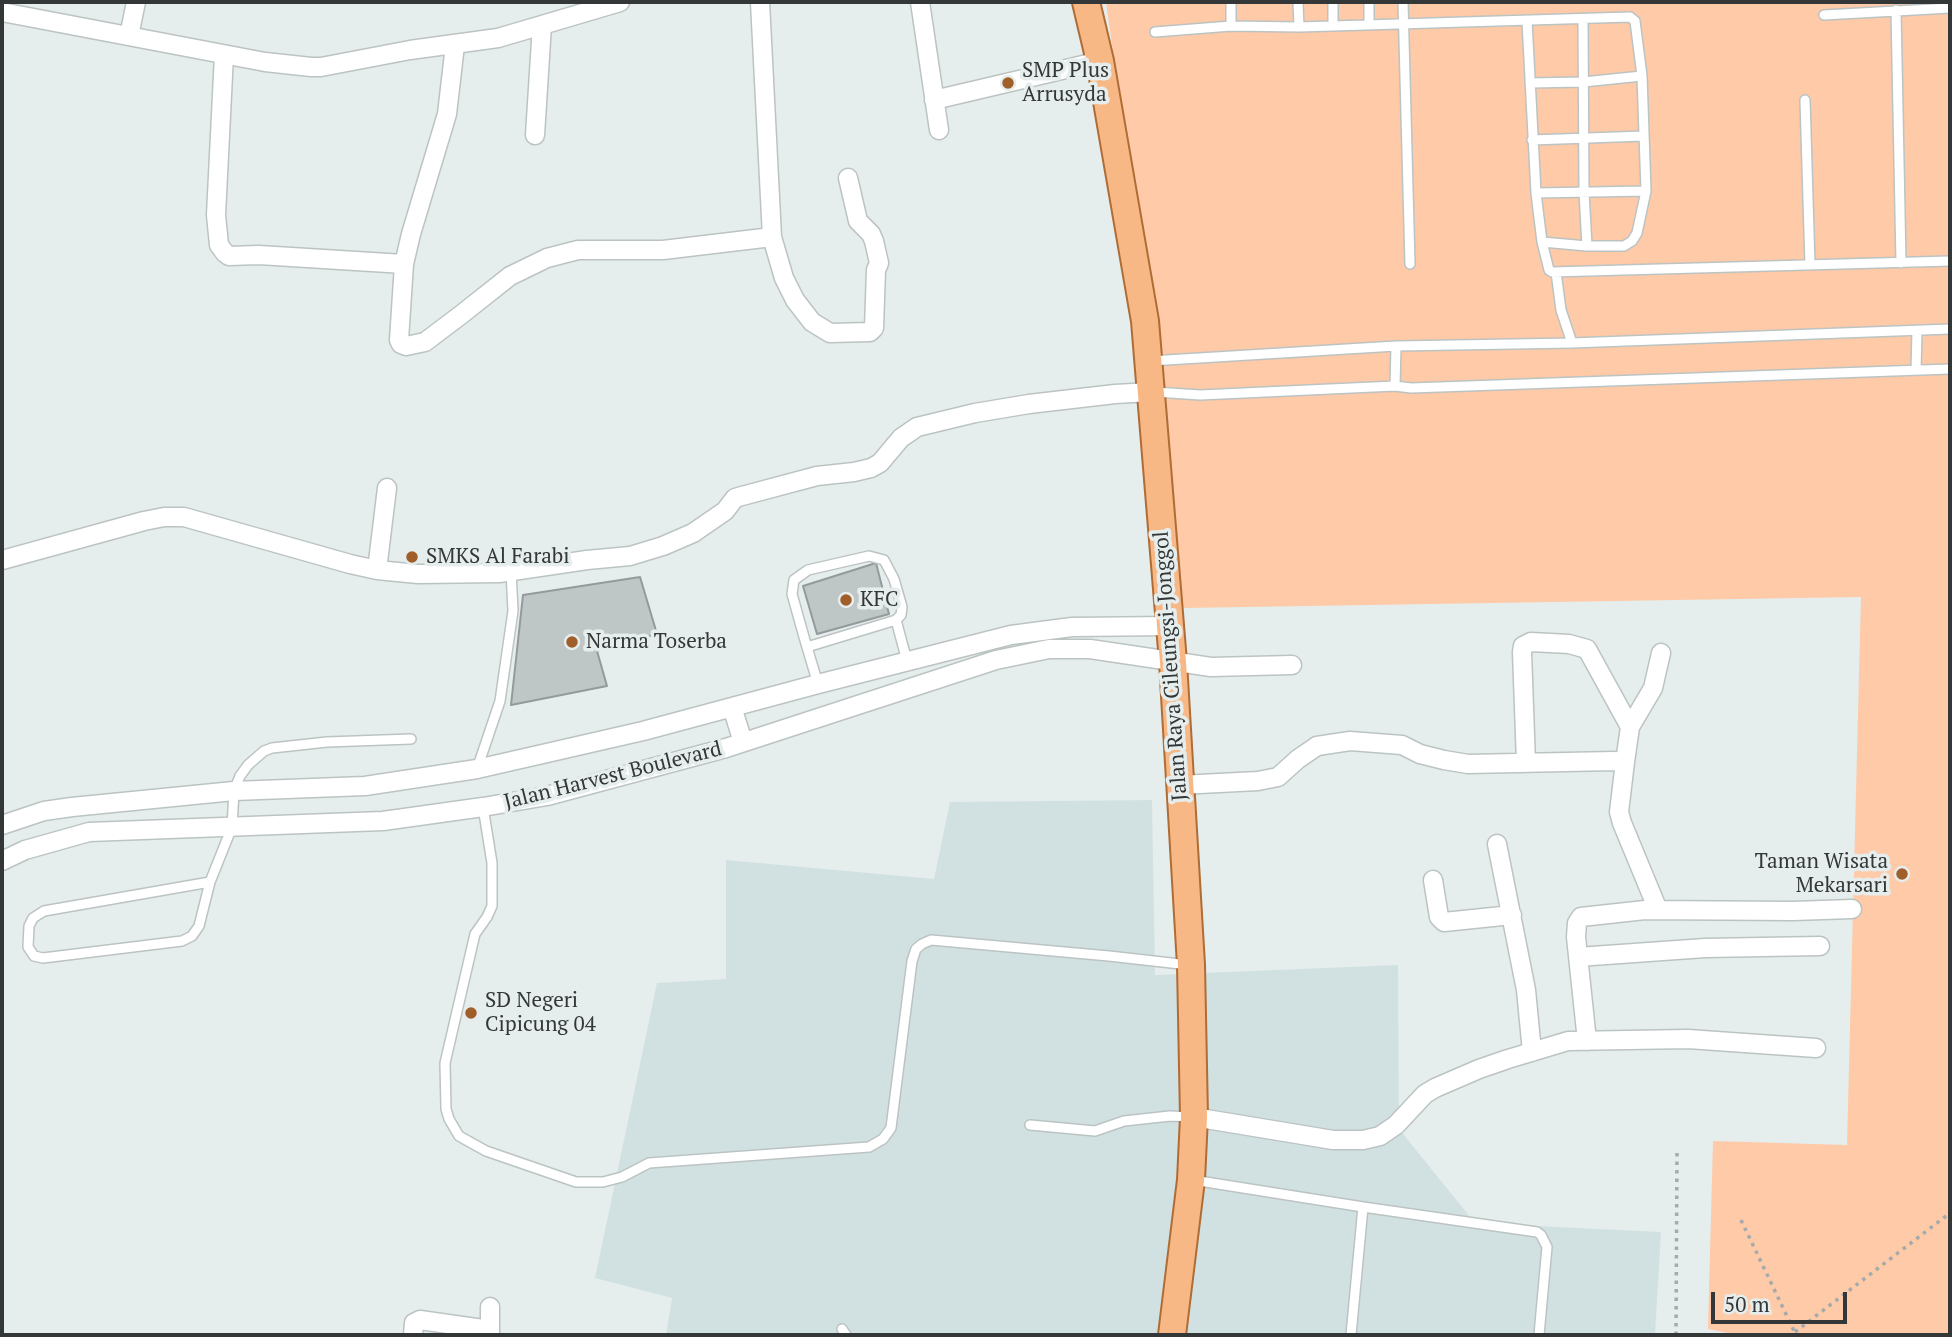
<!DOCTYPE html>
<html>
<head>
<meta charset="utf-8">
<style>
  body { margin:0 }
  #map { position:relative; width:1952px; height:1337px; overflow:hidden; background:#e6eded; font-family:"PT Serif",serif }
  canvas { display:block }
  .frame { position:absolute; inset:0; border:4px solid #343737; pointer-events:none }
  .scale { position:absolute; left:1711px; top:1292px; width:136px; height:32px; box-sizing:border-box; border:4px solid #343737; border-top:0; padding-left:9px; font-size:21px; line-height:24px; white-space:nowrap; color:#343737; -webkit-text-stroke:5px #e6eded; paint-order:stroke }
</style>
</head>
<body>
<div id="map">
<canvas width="1952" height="1337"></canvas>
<div class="frame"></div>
<div class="scale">50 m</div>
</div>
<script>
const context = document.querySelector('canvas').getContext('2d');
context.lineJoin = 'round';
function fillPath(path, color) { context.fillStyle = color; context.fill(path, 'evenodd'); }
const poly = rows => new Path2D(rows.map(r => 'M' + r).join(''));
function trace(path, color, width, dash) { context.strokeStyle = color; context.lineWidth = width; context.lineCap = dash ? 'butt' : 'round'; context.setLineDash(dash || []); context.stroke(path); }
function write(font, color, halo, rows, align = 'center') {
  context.font = font + ' "PT Serif",serif'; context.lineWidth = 7; context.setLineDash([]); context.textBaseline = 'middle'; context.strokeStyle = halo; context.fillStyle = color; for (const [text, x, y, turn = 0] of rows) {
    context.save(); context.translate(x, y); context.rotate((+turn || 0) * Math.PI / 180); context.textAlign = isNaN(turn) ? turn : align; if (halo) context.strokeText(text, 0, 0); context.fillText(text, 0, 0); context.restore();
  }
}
fillPath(poly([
  [1152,800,1155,975,1398,965,1399,1129,1475,1223,1661,1232,1655,1335,666,1335,672,1298,595,1278,657,983,726,979,726,860,934,879,950,802]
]), '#d1e1e2');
fillPath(poly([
  [1106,2,1950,2,1950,1335,1737,1335,1708,1329,1713,1141,1847,1145,1861,597,1183,608,1169,451]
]), '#fecaa7');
const building = poly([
  [876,563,889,614,817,634,803,586,876,563],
  [640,577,657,634,597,651,607,686,511,705,523,595,640,577]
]);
fillPath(building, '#bfc6c6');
trace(building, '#949a9b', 2);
const lane = poly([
  [1298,2,1299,27],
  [1369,2,1369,25],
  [1403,2,1410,264],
  [1896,10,1901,263],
  [1824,15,1950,8],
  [1583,19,1584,192,1587,246],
  [1527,21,1536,193,1542,242,1549,270,1552,272,1950,261],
  [1333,25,1333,2],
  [1231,26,1231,2],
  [1155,32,1231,26,1299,27,1630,17,1635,21,1642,76,1646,191,1637,233,1632,241,1624,246,1587,246,1542,242],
  [1530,83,1583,82,1642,76],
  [1805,100,1810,265],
  [1532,140,1644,136],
  [1536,193,1646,191],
  [1556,272,1561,310,1572,343],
  [1150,361,1396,346,1572,343,1950,329],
  [1916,370,1917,331],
  [1395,386,1396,346],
  [1155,392,1200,395,1395,386,1411,388,1950,369],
  [896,620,907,661],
  [807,647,896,620,901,615,902,607,894,579,884,560,869,556,808,570,794,580,792,594,804,637,818,684],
  [477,769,500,701,513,611,511,571],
  [483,807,492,863,492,906,487,917,475,934,445,1063,446,1109,449,1119,459,1136,486,1151,576,1182,603,1182,622,1177,649,1163,869,1147,883,1139,891,1128,912,961,916,949,922,944,931,940,1109,956,1189,965],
  [210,882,44,911,33,918,29,926,28,947,34,956,43,958,182,941,192,936,199,926,210,882,232,827,234,791,240,776,248,765,264,751,272,748,327,742,411,739],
  [1030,1125,1095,1131,1124,1121,1170,1116,1192,1117],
  [1193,1180,1363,1207,1351,1335],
  [1363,1207,1537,1232,1541,1235,1547,1247,1539,1335],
  [842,1329,846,1335]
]);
const street = poly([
  [760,2,772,237,784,278,795,300,812,322,830,333,870,332,874,328,876,270,879,263,874,241,871,234,858,221,848,178],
  [920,2,939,130],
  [2,12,265,62,311,67,321,67,410,50,498,38,620,2],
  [129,36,136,2],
  [455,45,447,114,411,234,404,264,399,340,401,344,406,346,425,342,462,314,510,276,547,258,578,250,663,250,772,237],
  [224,55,216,215,219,245,225,253,229,256,259,255,404,264],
  [934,100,1100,61],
  [535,135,542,25],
  [2,560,144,521,164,517,184,517,350,564,377,570,418,574,499,573,587,560,630,556,663,546,693,533,725,511,735,498,742,496,817,476,854,472,871,468,880,463,901,438,917,427,975,413,1029,404,1115,394,1151,392],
  [377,570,387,488],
  [732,707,743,742],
  [1625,762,1619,812,1622,823,1658,910],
  [1526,763,1522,652,1523,646,1531,642,1569,644,1587,649,1630,727],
  [1180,785,1258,781,1278,777,1298,759,1317,746,1350,741,1402,745,1420,754,1444,760,1468,764,1614,761,1625,762,1630,727,1653,688,1661,653],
  [2,825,44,811,72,807,234,791,365,786,477,769,643,731,818,684,1011,635,1072,627,1170,626],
  [1497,844,1526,990,1532,1052],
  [2,861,25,850,89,832,383,821,483,807,547,796,726,748,996,660,1049,649,1090,649,1211,667,1292,665],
  [1433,880,1439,917,1444,922,1512,915],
  [1578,957,1705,948,1820,946],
  [1587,1041,1576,937,1577,923,1581,917,1645,910,1793,911,1852,909],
  [1194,1117,1333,1140,1363,1140,1380,1136,1396,1125,1425,1094,1435,1088,1479,1069,1508,1059,1568,1041,1688,1039,1816,1048],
  [413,1335,414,1323,420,1320,490,1330],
  [490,1335,490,1307]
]);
const primary = poly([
  [1086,2,1100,61,1145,321,1173,662,1191,965,1194,1117,1191,1180,1172,1335]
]);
trace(lane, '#bcc3c3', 12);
trace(street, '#bcc3c3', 21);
trace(primary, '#b06c35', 30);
trace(poly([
  [1741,1220,1796,1335],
  [1795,1332,1950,1213],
  [1676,1335,1677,1150]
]), '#a5aaaa', 3.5, [3.5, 5]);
trace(lane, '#fff', 9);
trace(street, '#fff', 18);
trace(primary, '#f7b885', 26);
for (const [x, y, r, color] of [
  [1008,83,7,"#a05e2b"],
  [412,557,7,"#a05e2b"],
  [846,600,7,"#a05e2b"],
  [572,642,7,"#a05e2b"],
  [1902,874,7,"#a05e2b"],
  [471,1013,7,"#a05e2b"]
]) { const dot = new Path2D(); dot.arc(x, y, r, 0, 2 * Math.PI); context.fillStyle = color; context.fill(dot); trace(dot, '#e6eded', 2.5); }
write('21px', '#343737', '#e6eded', [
  ["SMP Plus",1022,71],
  ["Arrusyda",1022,95],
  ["SMKS Al Farabi",426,557],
  ["KFC",860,600],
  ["Narma Toserba",586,642],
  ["Taman Wisata",1888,862,"right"],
  ["Mekarsari",1888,886,"right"],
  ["SD Negeri",485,1001],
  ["Cipicung 04",485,1025]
], 'left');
write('21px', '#343737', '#e6eded', [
  ["Jalan Raya Cileungsi-Jonggol",1171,666,-94],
  ["Jalan Harvest Boulevard",613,776,-14]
]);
</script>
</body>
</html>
